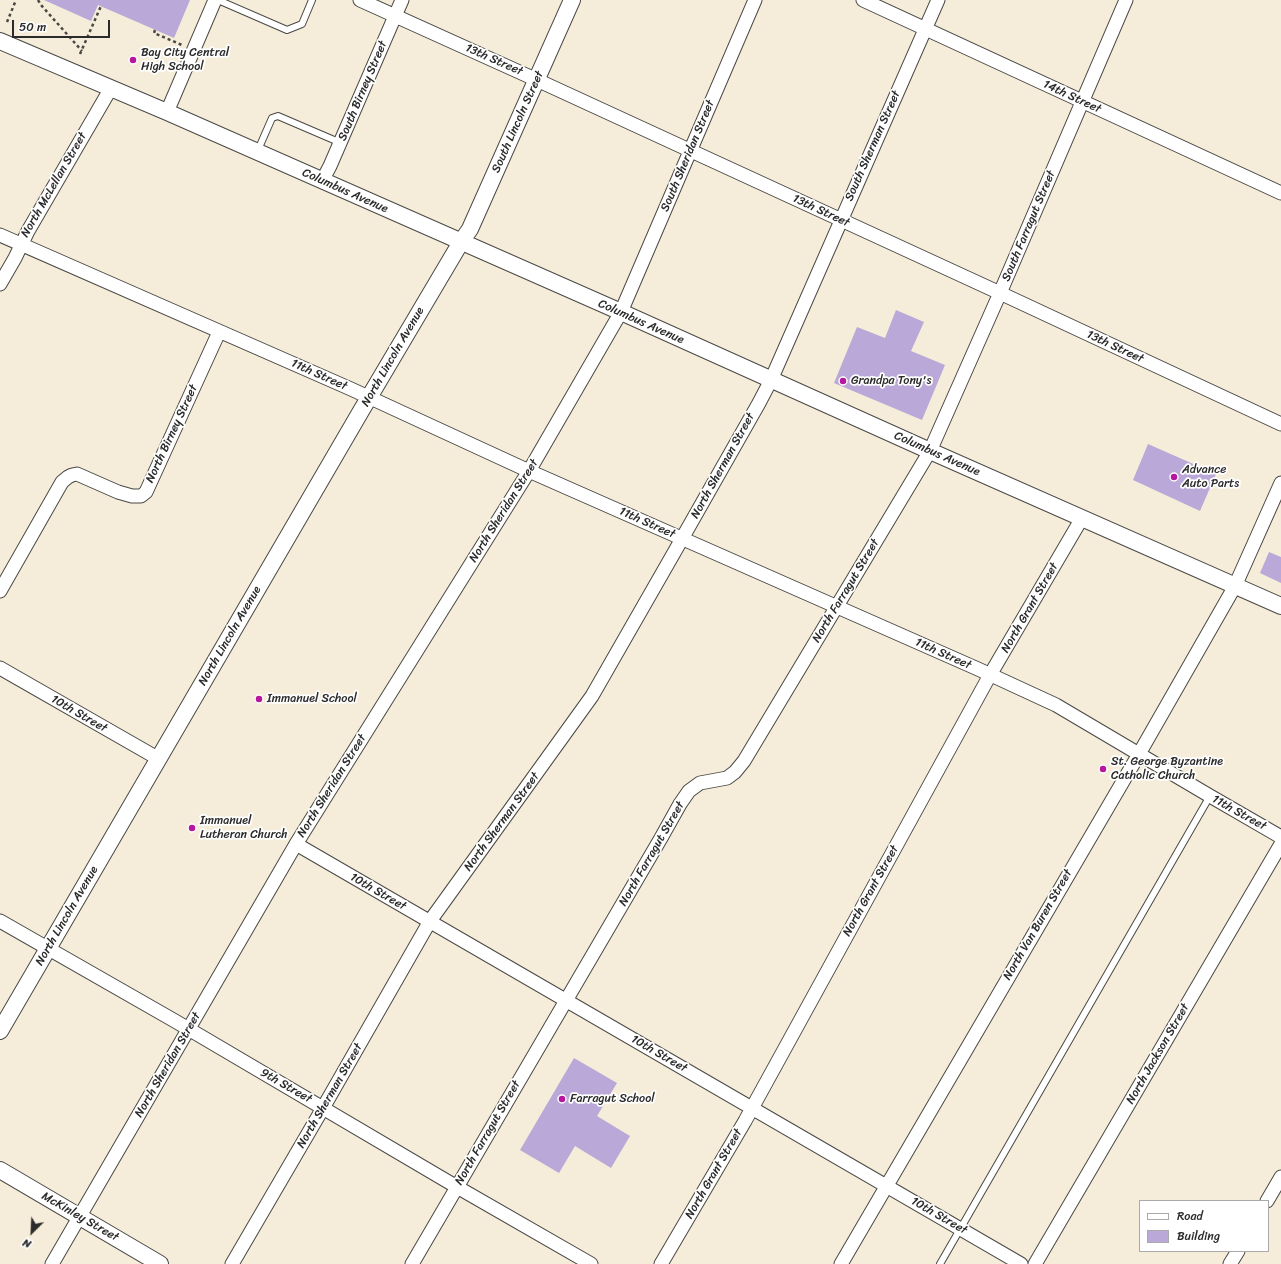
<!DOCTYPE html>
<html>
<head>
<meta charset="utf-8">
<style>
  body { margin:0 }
  #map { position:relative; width:1281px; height:1264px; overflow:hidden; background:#f5edd9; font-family:Sriracha,sans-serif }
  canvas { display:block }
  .legend { position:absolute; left:1139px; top:1200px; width:130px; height:52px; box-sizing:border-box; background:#fff; border:1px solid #aaa; margin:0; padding:5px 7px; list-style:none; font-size:12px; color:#2b2b2b }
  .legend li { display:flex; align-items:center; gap:8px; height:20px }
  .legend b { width:20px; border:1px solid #aaa }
  .north { position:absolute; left:12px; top:1212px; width:40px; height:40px; -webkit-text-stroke:3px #fff; paint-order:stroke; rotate:204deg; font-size:11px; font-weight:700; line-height:16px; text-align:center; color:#2b2b2b }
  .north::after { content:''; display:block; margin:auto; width:14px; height:18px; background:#2b2b2b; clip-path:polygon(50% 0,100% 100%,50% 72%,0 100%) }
  .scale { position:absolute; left:12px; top:20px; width:98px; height:18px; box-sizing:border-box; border:2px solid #2b2b2b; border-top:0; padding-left:5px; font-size:12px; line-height:14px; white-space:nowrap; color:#2b2b2b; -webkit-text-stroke:3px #fff; paint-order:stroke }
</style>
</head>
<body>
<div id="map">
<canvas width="1281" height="1264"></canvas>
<ul class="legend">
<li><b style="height:5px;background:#fff"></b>Road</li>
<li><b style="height:11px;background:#baa8d8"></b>Building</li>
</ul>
<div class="north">N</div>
<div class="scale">50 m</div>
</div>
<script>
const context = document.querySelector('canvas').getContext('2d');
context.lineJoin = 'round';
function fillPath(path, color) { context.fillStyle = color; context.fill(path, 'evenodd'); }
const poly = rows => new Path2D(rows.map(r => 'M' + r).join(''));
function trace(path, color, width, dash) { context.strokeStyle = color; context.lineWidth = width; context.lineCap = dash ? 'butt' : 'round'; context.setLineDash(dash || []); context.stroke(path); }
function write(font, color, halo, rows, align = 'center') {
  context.font = font + ' Sriracha,sans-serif'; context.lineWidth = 3.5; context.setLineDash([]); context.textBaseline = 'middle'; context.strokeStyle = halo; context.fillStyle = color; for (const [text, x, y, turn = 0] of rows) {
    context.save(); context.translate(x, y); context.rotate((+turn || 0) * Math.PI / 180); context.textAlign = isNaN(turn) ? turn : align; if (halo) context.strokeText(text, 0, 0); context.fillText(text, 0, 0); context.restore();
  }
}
fillPath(poly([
  [44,0,190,0,174,38,98,5,91,21],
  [896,310,924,322,911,351,945,365,922,420,834,383,857,327,885,338],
  [1148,444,1216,474,1200,511,1133,480],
  [1269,552,1281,557,1281,583,1260,573],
  [574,1058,617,1083,597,1116,630,1136,611,1168,575,1146,559,1173,520,1150]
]), '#baa8d8');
const service = poly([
  [218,0,287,30,302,24,312,0],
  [258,150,272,118,278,116,341,143],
  [940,1264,1210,796]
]);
const minor = poly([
  [360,0,537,80,1000,293,1281,424],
  [863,0,1281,193],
  [167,112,215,0],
  [322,181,330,166,402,0],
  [0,235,351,389,529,471,978,669,1056,705,1210,796,1281,837],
  [0,284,15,258,28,231,111,88],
  [0,591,62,482,68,477,72,475,77,474,118,492,132,496,141,496,146,492,219,332],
  [0,668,159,759],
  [296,844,1021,1264],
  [0,921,175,1021,457,1187,591,1264],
  [1267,1201,1281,1177],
  [52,1264,296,844,529,471,621,312,755,0],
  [232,1264,323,1108,430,921,592,696,675,551,759,403,771,380,938,0],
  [412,1264,661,838,680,804,689,791,700,783,727,778,735,772,744,761,930,451,1000,293,1126,0],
  [661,1264,745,1121,990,675,1082,518],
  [841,1264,1139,754,1235,586,1281,483],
  [1035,1264,1281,844],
  [1230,1264,1238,1251]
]);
const tertiary = poly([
  [0,41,167,112,621,312,930,451,1281,606],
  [0,1031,361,411,461,242,470,229,572,0],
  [0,1170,160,1264]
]);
trace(service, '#494845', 8);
trace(minor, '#494845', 15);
trace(tertiary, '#494845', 18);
trace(poly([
  [38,0,41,5,82,51],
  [7,22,16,0],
  [155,30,154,33,182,45],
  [80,54,101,6]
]), '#494845', 2.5, [3, 3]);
trace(service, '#fff', 6);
trace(minor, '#fff', 13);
trace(tertiary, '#fff', 16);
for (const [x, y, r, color] of [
  [133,60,4,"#b5179e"],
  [843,381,4,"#b5179e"],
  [1174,477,4,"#b5179e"],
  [259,699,4,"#b5179e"],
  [1103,769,4,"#b5179e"],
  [192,828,4,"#b5179e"],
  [562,1099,4,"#b5179e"]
]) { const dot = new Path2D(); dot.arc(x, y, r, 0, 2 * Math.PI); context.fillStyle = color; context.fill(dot); trace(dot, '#fff', 1.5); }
write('12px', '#2b2b2b', '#fff', [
  ["Bay City Central",141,53],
  ["High School",141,67],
  ["Grandpa Tony's",851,381],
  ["Advance",1182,470],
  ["Auto Parts",1182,484],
  ["Immanuel School",267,699],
  ["St. George Byzantine",1111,762],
  ["Catholic Church",1111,776],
  ["Immanuel",200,821],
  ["Lutheran Church",200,835],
  ["Farragut School",570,1099]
], 'left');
write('12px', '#2b2b2b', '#fff', [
  ["13th Street",494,60,24],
  ["South Birney Street",363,91,-67],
  ["14th Street",1072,97,25],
  ["South Lincoln Street",518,122,-66],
  ["South Sherman Street",873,146,-66],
  ["South Sheridan Street",688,156,-67],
  ["North McLellan Street",54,185,-60],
  ["Columbus Avenue",345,191,24],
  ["13th Street",821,211,25],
  ["South Farragut Street",1029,226,-67],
  ["Columbus Avenue",641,322,24],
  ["13th Street",1115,347,25],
  ["North Lincoln Avenue",393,357,-60],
  ["11th Street",319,375,24],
  ["North Birney Street",172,434,-65],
  ["Columbus Avenue",937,454,24],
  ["North Sherman Street",723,466,-61],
  ["North Sheridan Street",504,511,-58],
  ["11th Street",647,523,24],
  ["North Farragut Street",846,591,-59],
  ["North Grant Street",1030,608,-60],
  ["North Lincoln Avenue",230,636,-60],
  ["11th Street",943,654,24],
  ["10th Street",79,714,30],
  ["North Sheridan Street",332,786,-58],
  ["11th Street",1239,813,29],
  ["North Sherman Street",502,822,-54],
  ["North Farragut Street",652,854,-60],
  ["North Grant Street",871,891,-61],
  ["10th Street",378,892,30],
  ["North Lincoln Avenue",67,916,-60],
  ["North Van Buren Street",1038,925,-60],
  ["10th Street",659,1054,30],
  ["North Jackson Street",1158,1054,-60],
  ["North Sheridan Street",168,1065,-60],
  ["9th Street",286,1086,30],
  ["North Sherman Street",330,1096,-60],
  ["North Farragut Street",488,1133,-60],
  ["North Grant Street",714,1174,-60],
  ["10th Street",939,1216,30],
  ["McKinley Street",80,1217,30]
]);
</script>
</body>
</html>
